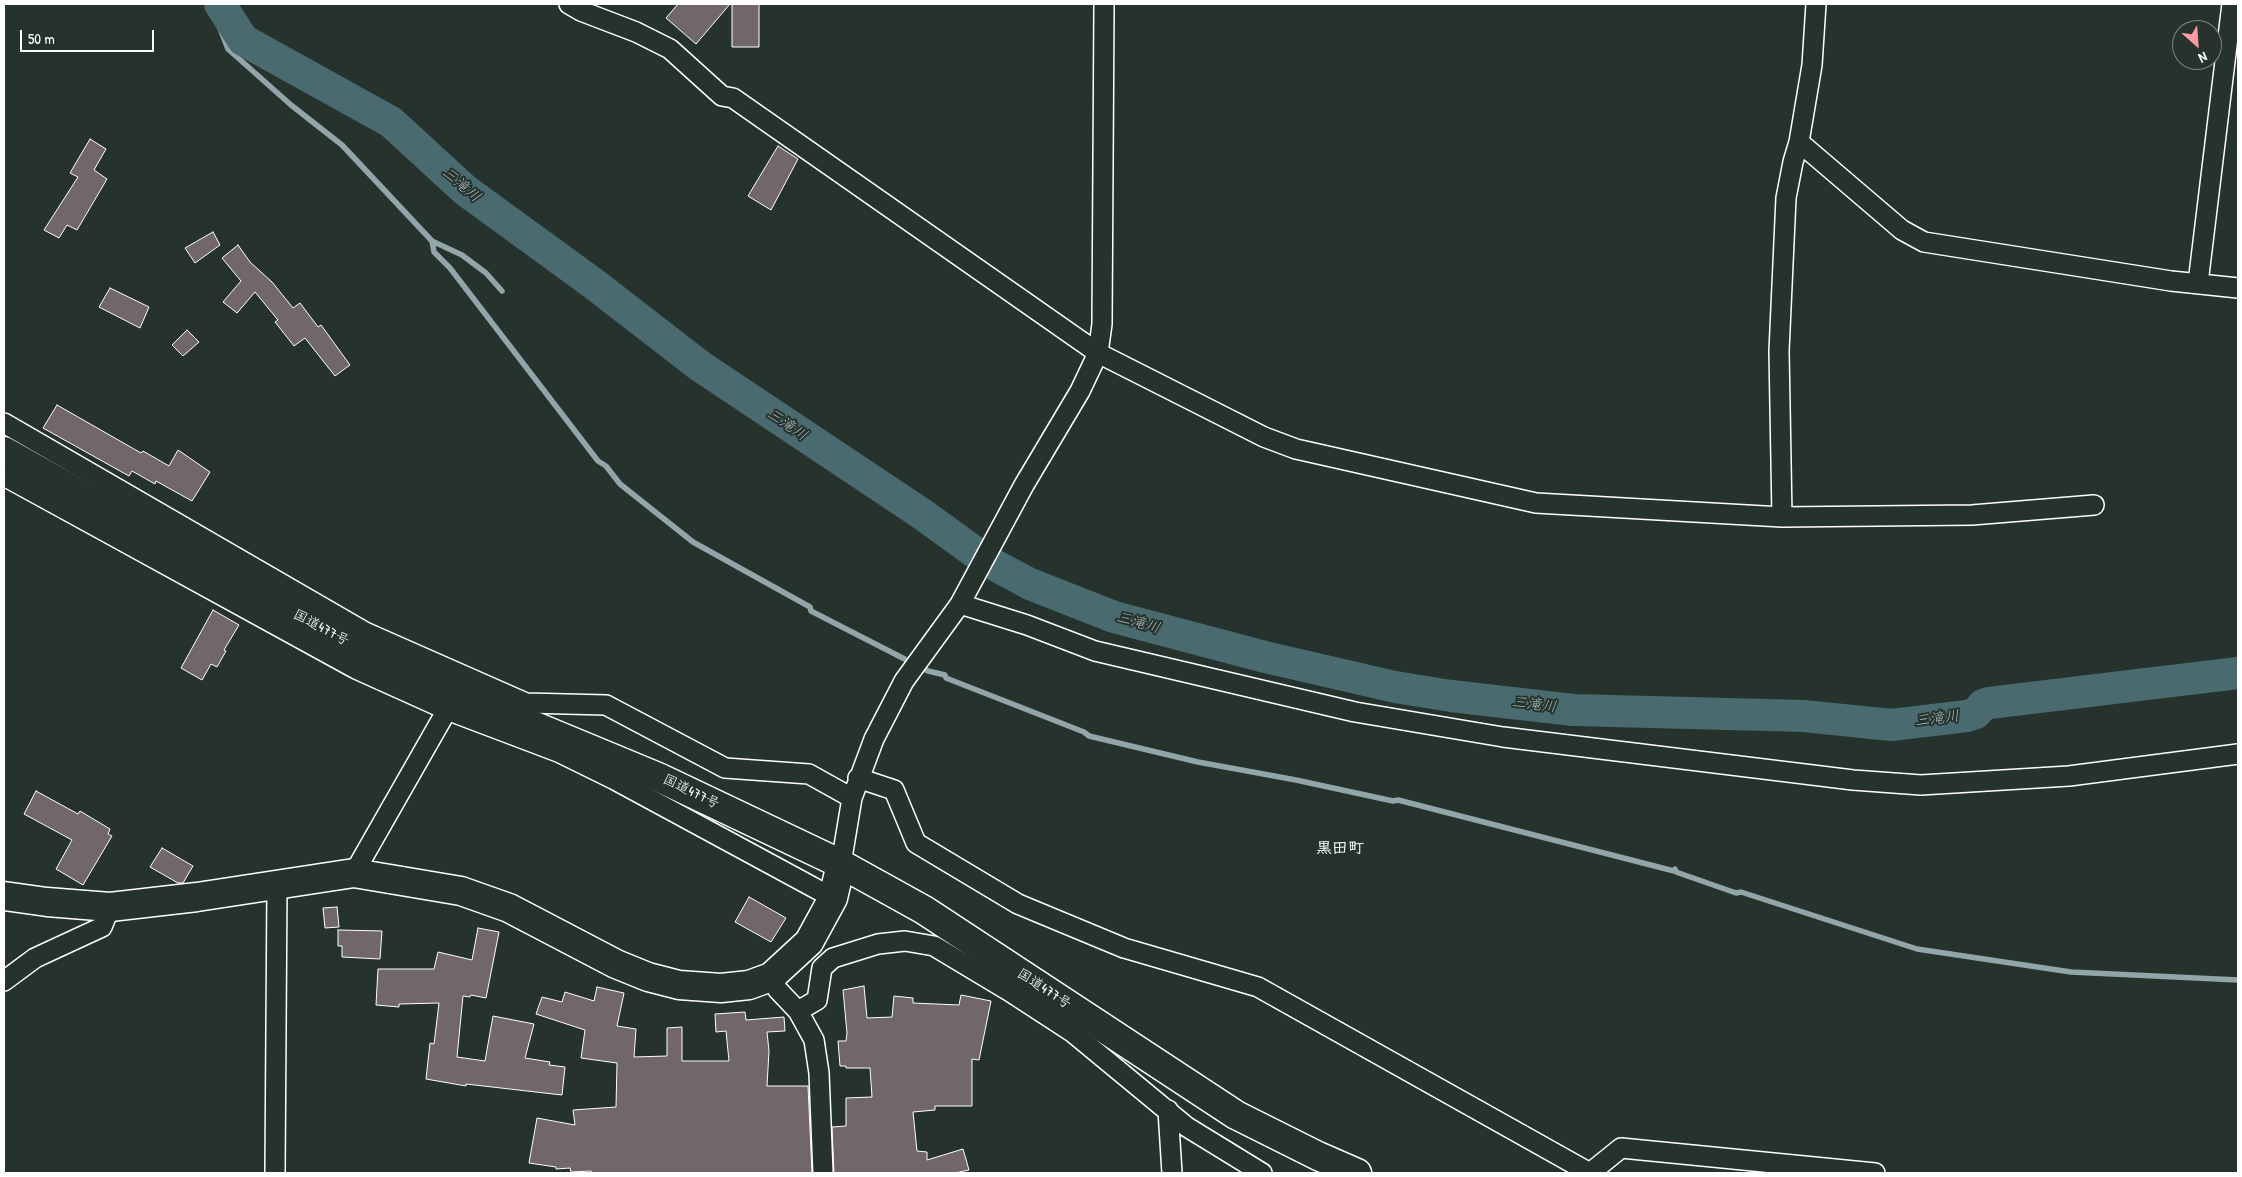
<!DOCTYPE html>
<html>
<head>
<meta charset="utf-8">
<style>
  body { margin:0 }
  #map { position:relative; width:2242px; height:1177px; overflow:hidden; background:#26332d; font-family:"Patrick Hand",sans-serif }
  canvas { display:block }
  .frame { position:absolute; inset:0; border:5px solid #fff; pointer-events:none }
  .north { position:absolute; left:2172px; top:20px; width:50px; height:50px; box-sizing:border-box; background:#26332d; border:1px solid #7d8581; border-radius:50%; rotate:154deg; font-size:14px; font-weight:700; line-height:20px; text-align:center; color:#fff }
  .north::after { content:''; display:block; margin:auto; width:18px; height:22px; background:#ff9aa2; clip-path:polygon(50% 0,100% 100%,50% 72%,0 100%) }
  .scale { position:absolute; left:20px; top:30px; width:134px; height:22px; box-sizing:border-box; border:2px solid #fff; border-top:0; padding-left:6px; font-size:15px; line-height:18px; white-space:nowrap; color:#fff; -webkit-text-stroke:4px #26332d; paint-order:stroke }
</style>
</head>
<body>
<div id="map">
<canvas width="2242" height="1177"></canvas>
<div class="frame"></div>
<div class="north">N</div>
<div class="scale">50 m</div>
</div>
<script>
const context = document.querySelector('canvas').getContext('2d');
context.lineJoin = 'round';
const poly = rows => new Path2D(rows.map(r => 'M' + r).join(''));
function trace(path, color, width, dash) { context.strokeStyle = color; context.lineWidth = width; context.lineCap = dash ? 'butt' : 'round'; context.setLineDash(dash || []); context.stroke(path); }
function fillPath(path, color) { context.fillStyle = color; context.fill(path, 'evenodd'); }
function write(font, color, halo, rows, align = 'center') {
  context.font = font + ' "Patrick Hand","Klee One",sans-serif'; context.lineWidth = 4; context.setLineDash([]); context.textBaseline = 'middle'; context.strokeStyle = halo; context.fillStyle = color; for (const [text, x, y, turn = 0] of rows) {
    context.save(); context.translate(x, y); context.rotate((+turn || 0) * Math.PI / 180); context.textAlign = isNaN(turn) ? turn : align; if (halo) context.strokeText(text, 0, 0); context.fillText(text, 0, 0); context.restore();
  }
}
trace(poly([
  [217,4,219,26,228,49,291,105,342,145,432,241,462,255,486,273,502,291],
  [432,241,434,252,450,268,598,461,606,466,620,484,693,542,810,607,811,611,928,671,945,675,946,678,1084,732,1089,736,1198,762,1296,780,1393,801,1398,800,1674,871,1675,869,1676,872,1736,893,1741,892,1917,949,2071,972,2238,980]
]), '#92a6a9', 5.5);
trace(poly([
  [220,4,243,40,391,122,465,190,594,284,700,366,922,514,987,561,1030,584,1114,617,1265,657,1395,687,1451,696,1573,710,1804,716,1891,725,1967,716,1976,713,1983,705,1989,703,2238,673]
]), '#496a6f', 32);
const building = poly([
  [678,4,730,4,696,44,666,18,678,4],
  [732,4,759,4,759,47,732,47,732,4],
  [90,139,106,149,94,170,107,179,77,230,67,225,59,238,44,230,78,177,70,173,90,139],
  [778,146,798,159,771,210,748,196,778,146],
  [213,232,220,245,195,263,185,248,213,232],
  [238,245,250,262,272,282,293,308,300,303,318,327,321,325,350,365,335,376,305,338,294,346,275,322,278,320,255,292,237,313,223,302,241,281,222,258,238,245],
  [110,288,149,307,140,328,99,307,110,288],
  [187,330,199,342,183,356,172,345,187,330],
  [57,405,141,453,143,451,169,466,178,450,210,472,192,501,156,481,155,484,132,471,129,476,43,428,57,405],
  [213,610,239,625,224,650,226,651,217,667,211,664,202,680,181,668,213,610],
  [36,791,78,814,80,811,110,829,108,834,112,836,83,885,56,869,72,840,24,814,36,791],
  [162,848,193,866,183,883,178,883,150,867,162,848],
  [749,897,786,918,771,942,735,922,749,897],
  [337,907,339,927,325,928,323,908,337,907],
  [478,928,499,932,486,998,471,995,470,997,463,996,457,1057,485,1061,493,1016,534,1024,525,1058,550,1062,549,1065,565,1067,562,1095,466,1084,466,1086,426,1079,430,1043,434,1044,439,1003,399,1004,399,1007,376,1005,378,969,434,969,438,952,472,960,478,928],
  [338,930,382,931,380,959,342,957,342,946,338,946,338,930],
  [864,986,867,1018,892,1017,894,996,913,998,913,1003,959,1005,961,995,991,1001,979,1060,972,1059,972,1106,935,1106,935,1110,913,1112,917,1151,927,1152,927,1160,963,1149,969,1170,955,1173,834,1173,832,1127,846,1126,846,1098,872,1097,870,1068,846,1068,846,1066,840,1066,838,1041,846,1041,847,1033,843,990,864,986],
  [597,987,624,993,617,1026,636,1029,634,1057,667,1056,667,1028,682,1027,682,1061,729,1061,726,1031,716,1032,715,1014,745,1012,746,1020,784,1017,785,1031,767,1032,769,1051,767,1086,808,1086,812,1173,592,1173,591,1171,571,1172,570,1168,556,1169,556,1167,529,1163,537,1118,575,1125,573,1110,616,1107,617,1063,581,1058,585,1030,536,1014,542,997,562,1002,565,992,594,1001,597,987]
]);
fillPath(building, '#71666a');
trace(building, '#fff', 1);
const street = poly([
  [569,4,581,11,636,32,670,49,722,96,733,98,1098,353,1264,437,1296,449,1536,503,1782,517,1972,515,2094,505],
  [1799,142,1902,230,1924,242,2171,281,2238,288],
  [2198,283,2232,4],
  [4,423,365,632,526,703,606,705,725,768,809,774,852,798],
  [4,476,356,669,447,710,558,752,615,780,833,898],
  [1782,517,1779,351,1786,198,1793,162,1799,142,1812,65,1816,4],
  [960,604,1027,625,1095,651,1355,712,1503,737,1853,780,1921,785,2069,776,2238,754],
  [858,778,894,790,916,843,1018,904,1124,948,1258,987,1590,1173],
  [841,864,852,798,874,739,904,681,960,604,1024,485,1080,391,1098,353,1102,324,1104,4],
  [354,873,447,710],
  [771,977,778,990,798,1011,814,1040,819,1073,823,1173],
  [4,981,35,958,102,927,110,907],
  [798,1011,817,1000,822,968,833,958,878,944,905,941,934,946,1009,991,1072,1032,1187,1127,1262,1173],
  [1168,1110,1172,1173],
  [275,1173,277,884],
  [1590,1173,1621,1148,1875,1173]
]);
const secondary = poly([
  [4,896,47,902,110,907,197,897,354,873,461,891,509,908,616,964,648,977,679,985,721,988,749,985,771,977,809,942,833,898,841,864]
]);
const highway = poly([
  [4,451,317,627,431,683,658,777,841,864,924,910,1236,1115,1318,1156,1357,1173]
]);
trace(street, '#fff', 22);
trace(secondary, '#fff', 31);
trace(highway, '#fff', 31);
trace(street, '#26332d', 19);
trace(secondary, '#26332d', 28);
trace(highway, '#26332d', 28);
write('14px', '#fff', '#26332d', [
  ["国道477号",321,628,28],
  ["国道477号",691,792,26],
  ["国道477号",1044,989,33]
]);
write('italic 15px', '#adbcbe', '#26332d', [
  ["三滝川",461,185,40],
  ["三滝川",787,425,34],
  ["三滝川",1138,623,16],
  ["三滝川",1534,705,7],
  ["三滝川",1937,719,-7]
]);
write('bold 16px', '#fff', '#26332d', [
  ["黒田町",1340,849]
]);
</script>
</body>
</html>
